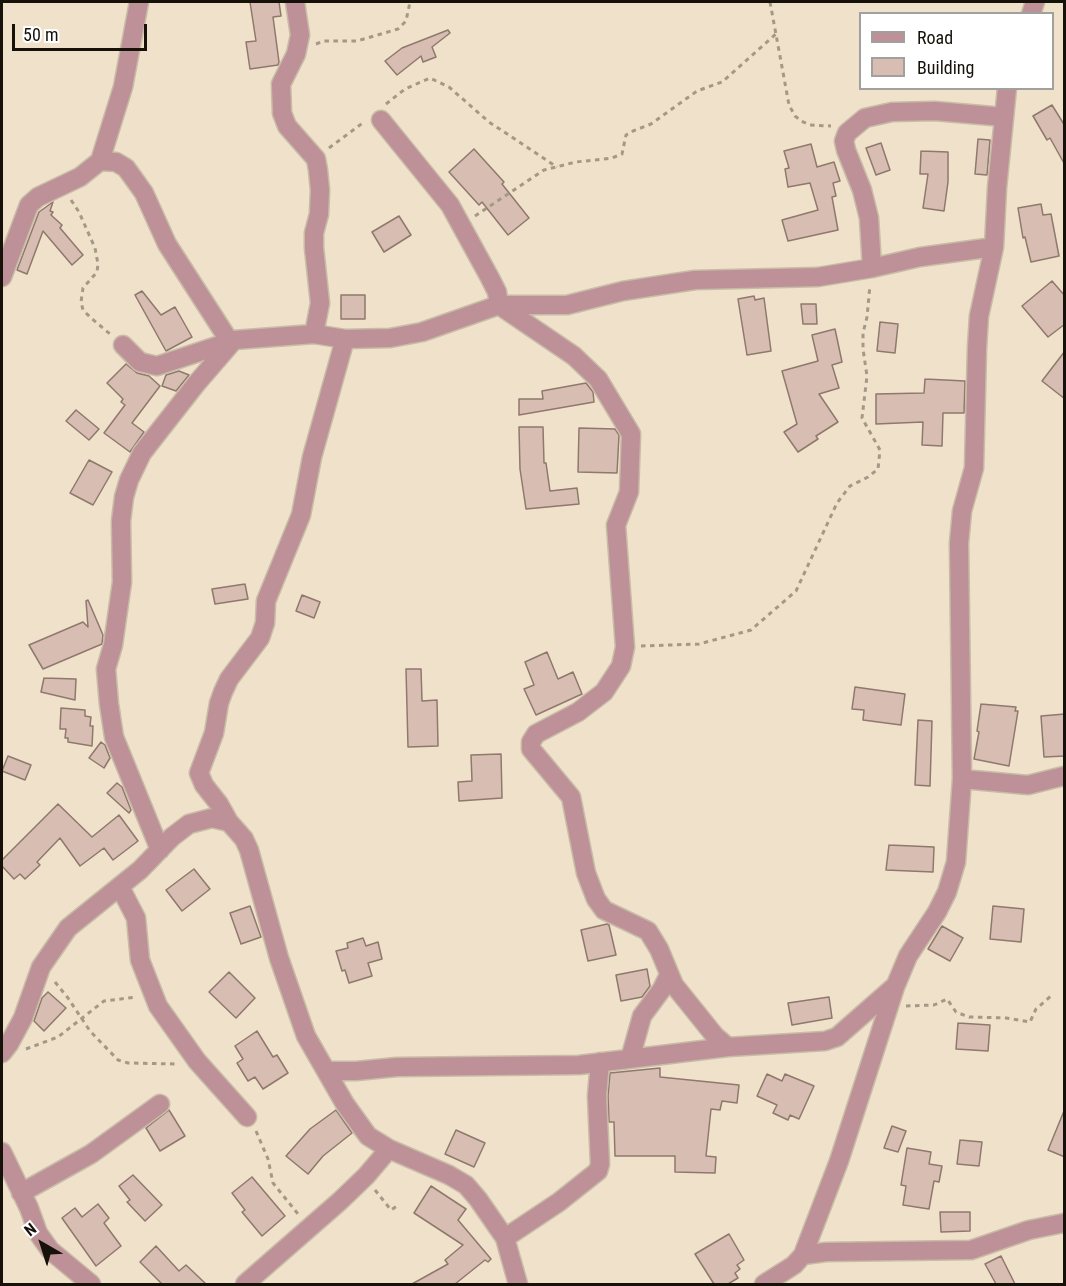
<!DOCTYPE html>
<html>
<head>
<meta charset="utf-8">
<style>
  body { margin:0 }
  #map { position:relative; width:1066px; height:1286px; overflow:hidden; background:#efe1ca; font-family:"Roboto Condensed",sans-serif }
  canvas { display:block }
  .frame { position:absolute; inset:0; border:3px solid #161109; pointer-events:none }
  .legend { position:absolute; left:859px; top:12px; width:195px; height:78px; box-sizing:border-box; background:#fff; border:2px solid #a2a09d; margin:0; padding:8px 10px; list-style:none; font-size:18px; color:#161109 }
  .legend li { display:flex; align-items:center; gap:12px; height:30px }
  .legend b { width:30px; border:2px solid #a2a09d }
  .north { position:absolute; left:12px; top:1214px; width:60px; height:60px; -webkit-text-stroke:4px #fff; paint-order:stroke; rotate:321deg; font-size:16px; font-weight:700; line-height:24px; text-align:center; color:#161109 }
  .north::after { content:''; display:block; margin:auto; width:21px; height:27px; background:#161109; clip-path:polygon(50% 0,100% 100%,50% 72%,0 100%) }
  .scale { position:absolute; left:12px; top:24px; width:135px; height:27px; box-sizing:border-box; border:3px solid #161109; border-top:0; padding-left:8px; font-size:18px; line-height:21px; white-space:nowrap; color:#161109; -webkit-text-stroke:4px #fff; paint-order:stroke }
</style>
</head>
<body>
<div id="map">
<canvas width="1066" height="1286"></canvas>
<div class="frame"></div>
<ul class="legend">
<li><b style="height:8px;background:#bd9197"></b>Road</li>
<li><b style="height:16px;background:#d8beb2"></b>Building</li>
</ul>
<div class="north">N</div>
<div class="scale">50 m</div>
</div>
<script>
const context = document.querySelector('canvas').getContext('2d');
context.lineJoin = 'round';
function fillPath(path, color) { context.fillStyle = color; context.fill(path, 'evenodd'); }
const poly = rows => new Path2D(rows.map(r => 'M' + r).join(''));
function trace(path, color, width, dash) { context.strokeStyle = color; context.lineWidth = width; context.lineCap = dash ? 'butt' : 'round'; context.setLineDash(dash || []); context.stroke(path); }
const building = poly([
  [250,2,279,2,281,16,273,17,279,62,278,65,250,69,246,42,256,41,250,2],
  [448,30,450,33,432,47,436,57,423,62,421,56,397,75,385,61,402,48,448,30],
  [1052,105,1065,126,1065,165,1050,138,1047,140,1033,116,1052,105],
  [978,139,990,140,987,175,975,174,978,139],
  [881,143,890,170,876,175,866,148,881,143],
  [811,144,817,167,834,162,840,181,833,183,836,196,832,197,838,230,788,241,782,220,818,210,810,183,788,187,785,169,789,168,784,151,811,144],
  [474,149,504,182,502,184,529,218,508,235,482,202,479,205,449,172,474,149],
  [921,151,948,152,948,182,944,211,923,208,928,174,920,174,921,151],
  [53,202,50,211,53,212,51,215,62,225,60,228,83,255,72,265,43,231,27,274,17,270,39,212,53,202],
  [1041,204,1043,215,1051,214,1059,256,1031,262,1025,237,1023,238,1018,208,1041,204],
  [399,216,411,235,384,252,372,232,399,216],
  [1052,281,1065,296,1065,324,1048,337,1022,306,1052,281],
  [142,291,161,315,175,307,192,337,166,351,135,295,142,291],
  [341,295,365,295,365,319,341,319,341,295],
  [754,296,755,300,764,298,771,351,747,355,738,299,754,296],
  [801,304,816,304,817,324,803,324,801,304],
  [880,322,898,324,895,353,877,351,880,322],
  [835,329,842,362,832,365,839,388,819,394,838,422,816,436,818,439,798,452,784,432,797,424,782,371,818,361,812,335,835,329],
  [1065,351,1065,399,1042,381,1065,351],
  [126,364,137,373,149,376,160,386,132,423,144,432,130,452,104,433,125,405,121,402,123,399,107,383,126,364],
  [179,371,189,375,176,391,162,386,166,375,179,371],
  [925,379,965,381,964,413,943,413,942,446,922,445,923,422,876,424,876,394,924,393,925,379],
  [586,383,593,392,594,402,519,415,519,399,543,399,542,391,586,383],
  [76,410,99,429,89,440,66,421,76,410],
  [519,427,543,427,544,463,546,463,550,491,577,488,579,504,526,509,520,469,519,427],
  [579,428,615,429,619,435,617,473,578,472,579,428],
  [89,460,112,472,93,505,70,493,89,460],
  [245,584,248,599,215,604,212,589,245,584],
  [302,595,320,602,314,618,296,611,302,595],
  [88,600,103,635,102,644,43,669,29,645,83,622,88,627,86,601,88,600],
  [547,652,558,679,573,672,582,694,536,715,524,689,534,685,525,662,547,652],
  [406,669,421,669,422,701,437,700,438,746,408,747,406,669],
  [44,678,76,679,75,700,41,692,44,678],
  [855,687,905,694,901,725,863,720,864,710,852,709,855,687],
  [981,704,1016,707,1015,711,1018,711,1009,766,974,759,979,732,977,731,981,704],
  [61,708,85,710,85,716,91,717,90,726,93,726,92,746,68,742,68,738,65,738,66,729,60,729,61,708],
  [1065,714,1065,756,1044,757,1041,716,1065,714],
  [918,720,932,721,930,786,915,785,918,720],
  [101,742,105,745,110,758,104,768,89,758,101,742],
  [501,754,502,798,459,801,458,782,472,781,471,755,501,754],
  [8,756,31,765,25,780,2,771,8,756],
  [117,783,122,787,131,810,129,813,107,793,117,783],
  [58,804,92,837,119,815,138,841,113,860,104,848,80,866,60,838,37,862,40,865,25,879,20,874,14,879,2,866,2,860,58,804],
  [889,845,934,847,933,872,886,870,889,845],
  [194,869,210,889,182,911,166,890,194,869],
  [250,906,261,937,241,944,230,913,250,906],
  [993,906,1024,909,1021,942,990,939,993,906],
  [607,924,609,925,616,955,588,961,581,930,607,924],
  [942,926,963,938,950,961,928,949,942,926],
  [363,938,366,946,378,942,382,959,368,963,372,976,349,983,345,970,342,971,336,951,348,948,347,943,363,938],
  [647,969,650,986,642,997,621,1001,616,975,647,969],
  [229,972,255,998,236,1018,209,992,229,972],
  [48,992,66,1008,44,1031,34,1021,42,998,48,992],
  [829,997,832,1018,792,1025,788,1003,829,997],
  [958,1023,990,1025,988,1051,956,1049,958,1023],
  [257,1031,273,1057,277,1055,288,1073,263,1089,255,1077,248,1081,237,1063,243,1059,235,1046,257,1031],
  [660,1068,660,1077,739,1085,737,1103,722,1101,720,1110,711,1109,706,1156,716,1157,715,1173,675,1172,675,1156,615,1156,614,1122,609,1122,608,1096,610,1073,660,1068],
  [767,1074,782,1081,785,1074,814,1086,799,1119,790,1115,788,1120,773,1113,777,1105,757,1096,767,1074],
  [169,1110,185,1136,160,1151,146,1128,169,1110],
  [336,1110,352,1133,323,1156,308,1174,286,1156,310,1129,336,1110],
  [1064,1111,1065,1111,1065,1157,1048,1150,1064,1111],
  [892,1126,906,1131,898,1152,884,1148,892,1126],
  [456,1130,485,1143,474,1167,445,1154,456,1130],
  [960,1140,982,1142,979,1166,957,1164,960,1140],
  [907,1148,931,1152,929,1164,942,1166,939,1182,934,1181,929,1209,903,1205,906,1186,901,1185,907,1148],
  [133,1175,162,1205,145,1221,127,1202,130,1200,119,1186,133,1175],
  [252,1177,285,1216,262,1236,242,1212,245,1210,232,1193,252,1177],
  [431,1186,466,1209,458,1220,491,1259,488,1262,485,1260,455,1284,412,1284,448,1264,445,1260,463,1245,414,1213,431,1186],
  [98,1204,109,1218,104,1223,121,1246,96,1266,62,1218,75,1208,82,1217,98,1204],
  [940,1212,970,1212,970,1231,941,1232,940,1212],
  [729,1234,744,1260,737,1265,740,1269,735,1273,738,1278,728,1284,714,1284,695,1254,729,1234],
  [156,1246,179,1271,186,1265,206,1284,162,1284,140,1262,156,1246],
  [1001,1256,1015,1284,996,1284,985,1264,1001,1256]
]);
fillPath(building, '#d8beb2');
trace(building, '#8f786c', 1.5);
const minor = poly([
  [295,2,300,35,296,54,281,84,282,113,287,126,316,159,318,170,320,190,319,214,314,233,314,248,320,303,314,334],
  [1031,14,1035,2],
  [381,120,450,205,490,278,497,292,499,305,574,356,598,379,631,434,629,492,616,525,625,647,621,666,604,692,578,712,536,734,531,742,531,749,571,797,586,873,596,899,604,910,648,931,659,949,674,985,715,1036,728,1047],
  [100,161,116,162,126,168,134,179,144,193,167,244,230,342],
  [872,268,869,218,862,190,846,150,844,141,847,133,865,118,892,112,935,111,1004,117],
  [2,277,29,205,38,197,80,177,100,161,123,87,139,2],
  [123,345,140,362,157,366,232,341],
  [962,779,1028,785,1064,776],
  [229,822,219,804,204,785,199,773,214,733,219,703,223,692,229,679,260,638,265,623,266,601,301,515,312,457,345,339],
  [160,850,114,737,109,704,106,669,113,645,122,582,121,521,124,497,129,480,142,453,196,384,234,340,314,334,345,339,390,338,422,332,499,305,567,305,623,291,695,280,818,277,872,268,920,257,994,247],
  [120,887,136,918,140,960,158,1006,197,1061,247,1117],
  [2,1053,9,1044,23,1018,41,967,68,928,140,870,172,837,189,824,212,818,229,822,244,839,249,850,279,958,306,1036,345,1104,368,1136,389,1149,449,1175,466,1185,478,1199,505,1238,518,1284],
  [630,1059,642,1016,662,989,669,975],
  [326,1071,356,1071,397,1067,579,1065,728,1047,825,1041,837,1037,894,987],
  [2,1152,29,1208,38,1233,50,1250,91,1284],
  [21,1193,91,1154,160,1104],
  [505,1238,559,1202,598,1171,600,1164,597,1096,600,1062],
  [803,1255,826,1252,971,1250,1029,1230,1064,1223],
  [245,1284,340,1201,366,1176,389,1149],
  [764,1284,794,1265,803,1255,839,1161,895,987,908,956,937,912,947,892,956,862,962,779,959,543,962,511,974,468,977,348,979,316,994,247,997,188,1007,88]
]);
trace(minor, '#c8bca7', 21);
trace(poly([
  [770,2,789,105,795,116,801,121,810,125,831,126],
  [316,44,324,41,357,41,398,29,406,21,410,2],
  [386,104,405,89,430,78,449,87,489,122,557,167],
  [329,148,364,122],
  [71,200,79,212,95,248,98,264,97,272,83,288,81,302,83,310,91,318,110,334],
  [475,216,544,170,576,162,612,158,622,154,626,135,633,131,651,124,697,91,722,82,777,33],
  [641,646,699,644,751,630,796,591,837,503,850,486,868,477,878,469,880,450,862,418,867,376,863,349,863,333,867,317,870,285],
  [55,982,68,998,90,1031,118,1060,128,1063,177,1064],
  [906,1006,934,1005,947,999,956,1012,969,1017,1006,1018,1030,1022,1036,1009,1051,996],
  [26,1049,58,1037,104,1001,137,997],
  [256,1131,268,1159,273,1183,298,1214],
  [375,1190,391,1210,397,1206]
]), '#a49987', 3, [4.5, 4.5]);
trace(minor, '#bd9197', 18);
</script>
</body>
</html>
